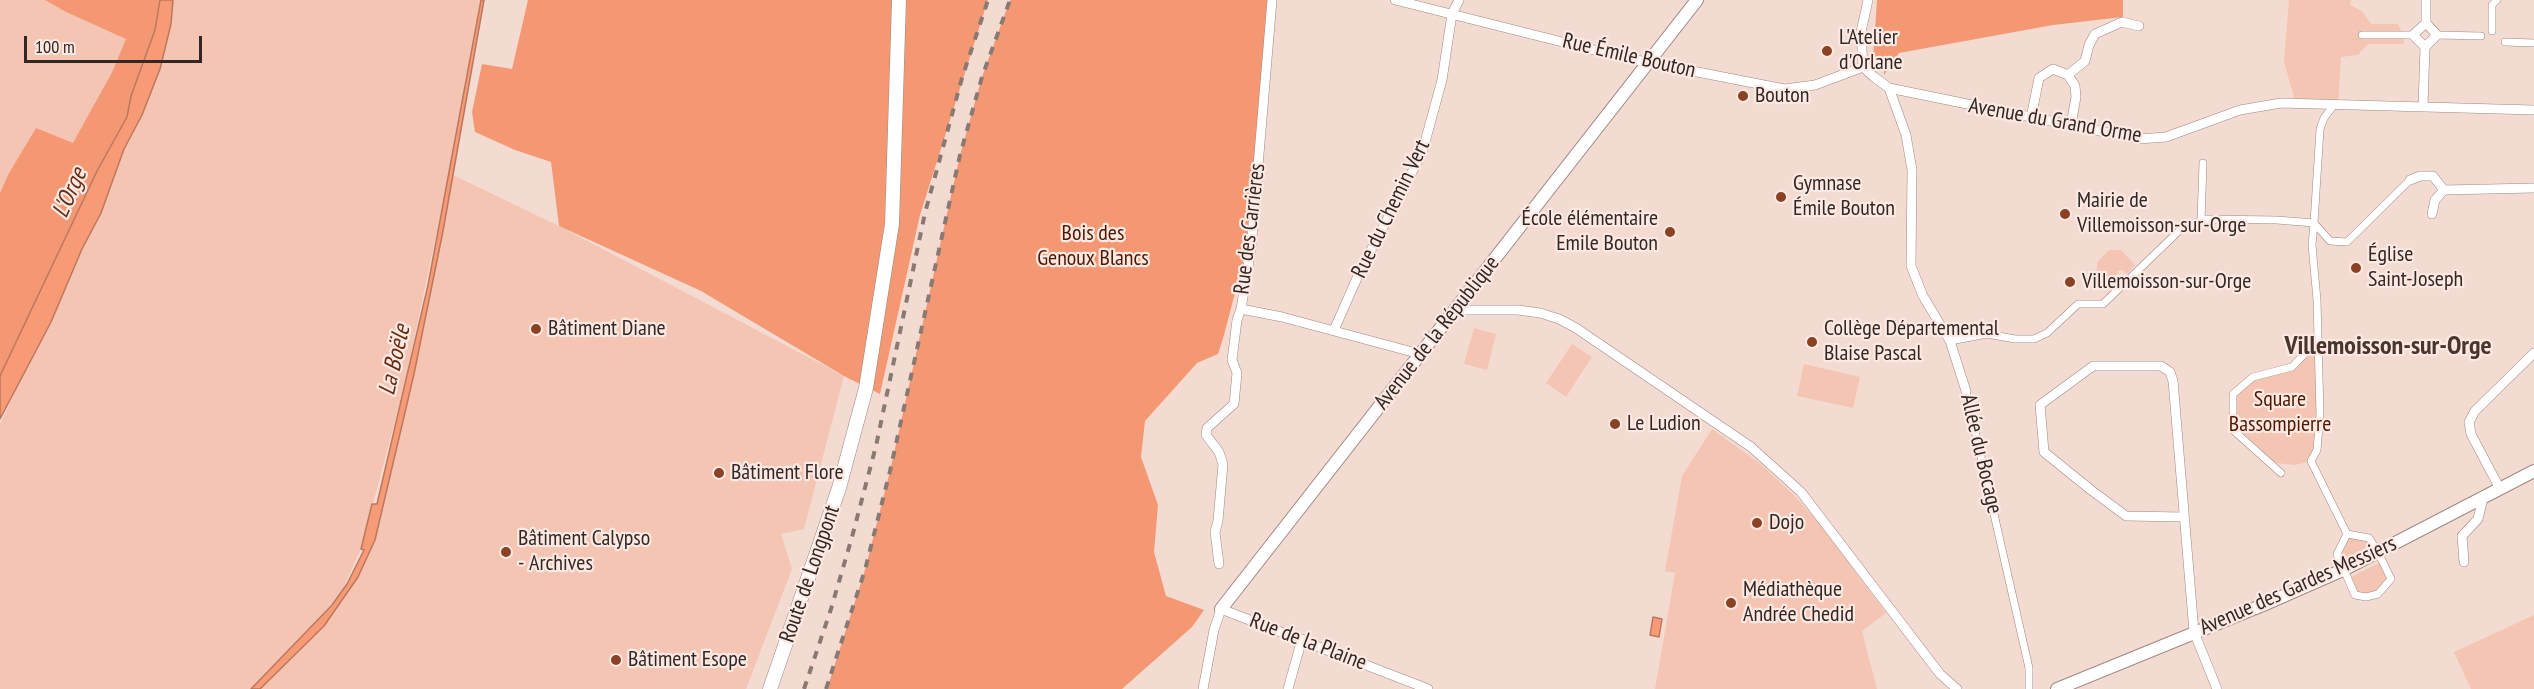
<!DOCTYPE html>
<html>
<head>
<meta charset="utf-8">
<style>
  body { margin:0 }
  #map { position:relative; width:2534px; height:689px; overflow:hidden; background:#f3dbd2; font-family:"PT Sans Narrow",sans-serif }
  canvas { display:block }
  .scale { position:absolute; left:24px; top:36px; width:178px; height:27px; box-sizing:border-box; border:3px solid #312825; border-top:0; padding-left:8px; font-size:18px; line-height:21px; white-space:nowrap; color:#312825; -webkit-text-stroke:4px #fde9e2; paint-order:stroke }
</style>
</head>
<body>
<div id="map">
<canvas width="2534" height="689"></canvas>
<div class="scale">100 m</div>
</div>
<script>
const context = document.querySelector('canvas').getContext('2d');
context.lineJoin = 'round';
function fillPath(path, color) { context.fillStyle = color; context.fill(path, 'evenodd'); }
const poly = rows => new Path2D(rows.map(r => 'M' + r).join(''));
function trace(path, color, width, dash) { context.strokeStyle = color; context.lineWidth = width; context.lineCap = dash ? 'butt' : 'round'; context.setLineDash(dash || []); context.stroke(path); }
function write(font, color, halo, rows, align = 'center') {
  context.font = font + ' "PT Sans Narrow",sans-serif'; context.lineWidth = 4.5; context.setLineDash([]); context.textBaseline = 'middle'; context.strokeStyle = halo; context.fillStyle = color; for (const [text, x, y, turn = 0] of rows) {
    context.save(); context.translate(x, y); context.rotate((+turn || 0) * Math.PI / 180); context.textAlign = isNaN(turn) ? turn : align; if (halo) context.strokeText(text, 0, 0); context.fillText(text, 0, 0); context.restore();
  }
}
fillPath(poly([
  [0,0,45,0,66,12,127,39,112,71,73,144,8,175,0,193],
  [172,0,481,0,449,174,403,391,361,549,340,595,251,689,0,689,0,424,110,190,124,149,142,115,160,69],
  [2289,0,2351,0,2350,5,2362,11,2371,24,2398,24,2403,35,2404,44,2368,44,2358,55,2341,57,2338,105,2296,104,2284,62],
  [453,175,559,226,844,376,804,529,781,534,792,569,746,689,260,689,308,642,341,603,370,553,424,328],
  [2109,250,2121,250,2135,265,2127,274,2122,270,2118,271,2117,275,2120,280,2111,289,2097,275,2097,262],
  [1474,328,1496,334,1487,370,1464,364],
  [2318,340,2317,450,2311,461,2295,465,2276,463,2237,428,2236,392,2253,377,2285,370],
  [1572,344,1592,357,1566,397,1546,383],
  [1804,364,1860,377,1853,408,1797,396],
  [1712,429,1758,462,1794,495,1818,522,1886,613,1862,631,1877,689,1655,689,1675,573,1665,571,1682,476],
  [2351,537,2369,541,2371,545,2344,559,2341,552,2346,540],
  [2379,563,2388,580,2376,592,2369,594,2358,593,2351,577],
  [2534,615,2534,689,2471,689,2454,652]
]), '#f5c5b3');
fillPath(poly([
  [45,0,160,0,155,30,131,96,127,117,97,171,0,376,0,193,8,175,36,128,73,143,112,72,126,39,66,12],
  [528,0,988,0,920,215,880,394,844,376,701,291,559,226,551,162,515,150,475,132,472,112,482,64,512,69],
  [1010,0,1272,0,1247,247,1224,335,1218,354,1197,363,1145,421,1141,457,1158,505,1154,552,1166,596,1204,610,1192,627,1122,689,827,689,865,570,890,471,960,155,982,77],
  [1877,0,2123,0,2123,17,2053,25,1899,53,1884,75,1884,58,1873,59]
]), '#f49874');
const water = poly([
  [160,0,173,0,171,24,160,69,142,115,124,149,101,213,82,249,51,322,0,419,0,376,97,171,127,117,131,96,155,30,160,0],
  [481,0,484,0,443,231,414,374,375,540,358,577,324,626,260,689,251,689,332,605,347,584,364,550,361,549,372,504,377,504,428,285,481,0],
  [1653,617,1662,619,1659,637,1650,635,1653,617]
]);
fillPath(water, '#f79a76');
trace(water, '#bc785e', 1.5);
const pedestrian = poly([
  [2492,31,2492,5,2497,0],
  [2362,35,2413,35],
  [2437,35,2481,36],
  [2505,42,2534,43],
  [2334,105,2324,118,2320,129,2314,223,2312,245,2317,300,2320,415,2317,450,2311,461,2347,534],
  [2201,221,2203,163],
  [2314,223,2330,241,2347,242,2410,180],
  [1950,341,1987,334,2015,339,2034,339,2047,333,2078,304,2103,304,2180,230,2189,225,2206,219,2277,220,2314,223],
  [1966,391,2029,668,2029,689],
  [2233,412,2233,394,2253,377,2292,367,2318,340],
  [2233,430,2281,473],
  [2347,534,2369,538,2378,552,2391,579,2378,594,2366,597,2355,595,2337,554,2347,534]
]);
const minor = poly([
  [1395,0,1626,58,1774,87,1785,89,1815,85,1863,67],
  [1868,0,1861,32,1863,67,1874,77,1889,88,2119,135,2139,139,2166,137,2240,110,2281,103,2534,110],
  [2426,0,2426,23],
  [2426,23,2437,35,2425,47,2413,35,2426,23],
  [2068,75,2085,61,2089,45,2095,34,2122,22,2139,26],
  [1889,88,1906,135,1912,170,1911,266,1923,296,1950,341,1966,391],
  [2423,107,2425,47],
  [2031,118,2039,78,2053,69,2068,75,2075,86,2076,97,2071,125],
  [2410,180,2420,176,2433,176,2444,190],
  [2432,214,2435,200,2444,190,2534,188],
  [1241,309,1282,317,1420,354],
  [1457,310,1518,310,1540,313,1559,319,1576,328,1751,447,1801,492,1940,674,1957,689],
  [1334,330,1361,269,1422,153,1442,80,1452,14,1459,0],
  [2500,489,2471,434,2469,422,2475,411,2534,353],
  [2184,517,2126,516,2091,490,2044,452,2040,405,2093,366,2161,366,2170,372,2173,381,2194,632,2217,689],
  [2464,562,2462,536,2478,519,2483,498],
  [1219,564,1215,532,1218,521,1223,464,1219,452,1206,435,1207,428,1234,404,1237,373,1232,360,1237,320,1241,309,1251,249,1272,0],
  [1203,689,1214,630,1221,609,1428,689],
  [1288,689,1302,639]
]);
const tertiary = poly([
  [1221,609,1697,0],
  [2057,689,2263,605,2345,569,2534,471]
]);
const secondary = poly([
  [770,689,839,488,866,388,892,224,899,0]
]);
trace(pedestrian, '#9e8880', 8);
trace(minor, '#9e8880', 10);
trace(tertiary, '#9e8880', 14);
trace(secondary, '#9e8880', 15);
trace(pedestrian, '#fff', 7);
trace(minor, '#fff', 9);
trace(tertiary, '#fff', 12);
trace(secondary, '#fff', 14);
trace(poly([
  [804,689,831,609,852,537,876,446,925,213,962,78,988,0],
  [826,689,865,570,890,471,960,155,982,77,1010,0]
]), '#897973', 4, [8, 8]);
for (const [x, y, r, color] of [
  [1827,51,6,"#8a4124"],
  [1743,96,6,"#8a4124"],
  [1781,197,6,"#8a4124"],
  [2065,214,6,"#8a4124"],
  [1670,232,6,"#8a4124"],
  [2356,268,6,"#8a4124"],
  [2070,282,6,"#8a4124"],
  [536,329,6,"#8a4124"],
  [1812,342,6,"#8a4124"],
  [1615,424,6,"#8a4124"],
  [719,473,6,"#8a4124"],
  [1757,523,6,"#8a4124"],
  [506,552,6,"#8a4124"],
  [1731,603,6,"#8a4124"],
  [616,660,6,"#8a4124"]
]) { const dot = new Path2D(); dot.arc(x, y, r, 0, 2 * Math.PI); context.fillStyle = color; context.fill(dot); trace(dot, '#fde9e2', 2); }
write('22px', '#312825', '#fde9e2', [
  ["L'Atelier",1839,38],
  ["d'Orlane",1839,63],
  ["Bouton",1755,96],
  ["Gymnase",1793,184],
  ["Émile Bouton",1793,209],
  ["Mairie de",2077,201],
  ["Villemoisson-sur-Orge",2077,226],
  ["École élémentaire",1658,219,"right"],
  ["Emile Bouton",1658,244,"right"],
  ["Église",2368,255],
  ["Saint-Joseph",2368,280],
  ["Villemoisson-sur-Orge",2082,282],
  ["Bâtiment Diane",548,329],
  ["Collège Départemental",1824,329],
  ["Blaise Pascal",1824,354],
  ["Le Ludion",1627,424],
  ["Bâtiment Flore",731,473],
  ["Dojo",1769,523],
  ["Bâtiment Calypso",518,539],
  ["- Archives",518,564],
  ["Médiathèque",1743,590],
  ["Andrée Chedid",1743,615],
  ["Bâtiment Esope",628,660]
], 'left');
write('22px', '#312825', '#fde9e2', [
  ["Rue Émile Bouton",1629,56,13],
  ["Avenue du Grand Orme",2055,121,10],
  ["Rue du Chemin Vert",1391,209,-64],
  ["Rue des Carrières",1250,229,-83],
  ["Avenue de la République",1437,333,-52],
  ["Allée du Bocage",1981,454,77],
  ["Route de Longpont",810,574,-71],
  ["Avenue des Gardes Messiers",2298,586,-24],
  ["Rue de la Plaine",1308,642,21]
]);
write('22px', '#4f1700', '#fde9e2', [
  ["Bois des",1093,234],
  ["Genoux Blancs",1093,259],
  ["Square",2280,400],
  ["Bassompierre",2280,425]
]);
write('italic 24px', '#672c14', '#fde9e2', [
  ["L'Orge",70,193,-66],
  ["La Boële",395,360,-77]
]);
write('bold 26px', '#48352e', '#fde9e2', [
  ["Villemoisson-sur-Orge",2388,347]
]);
</script>
</body>
</html>
